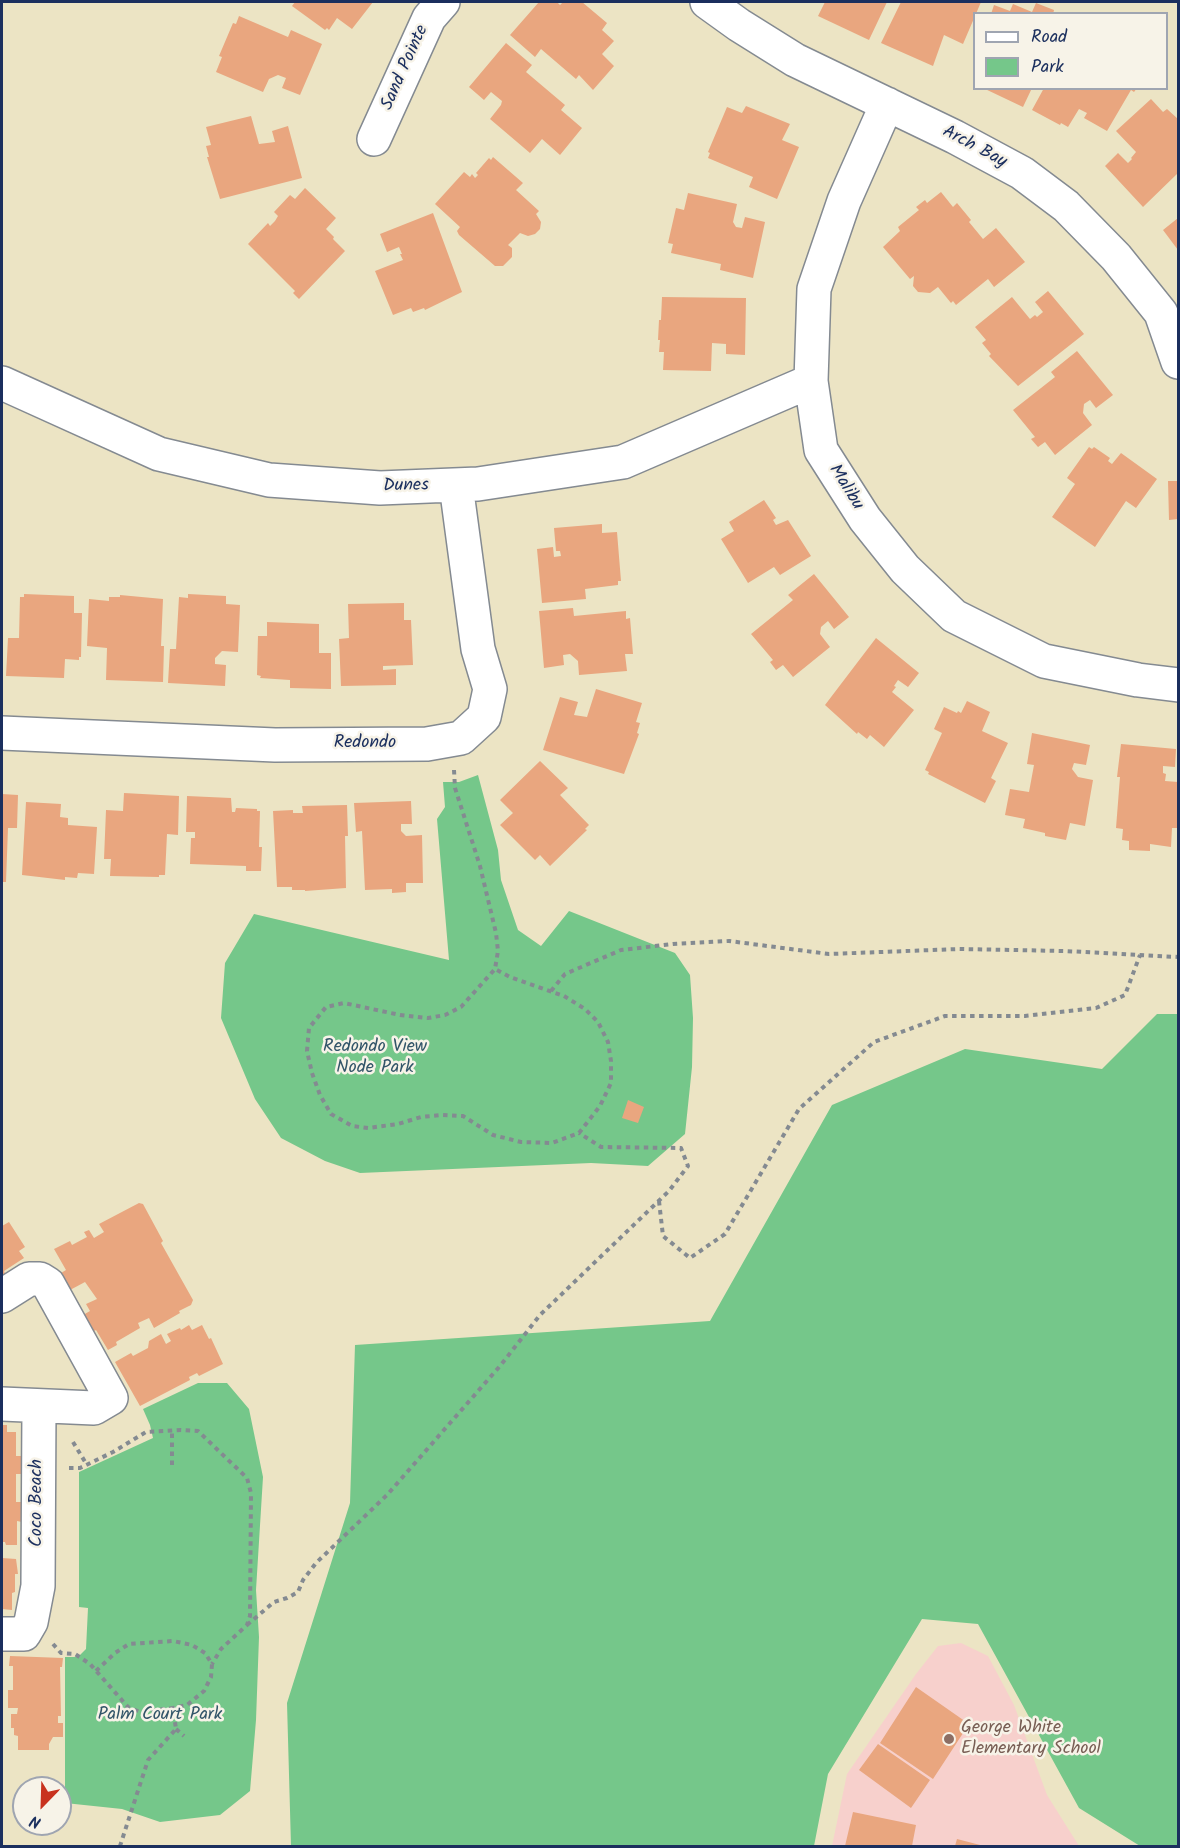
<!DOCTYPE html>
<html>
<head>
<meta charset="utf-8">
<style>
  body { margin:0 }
  #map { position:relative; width:1180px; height:1848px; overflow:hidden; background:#ece4c4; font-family:Kalam,sans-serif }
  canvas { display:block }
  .frame { position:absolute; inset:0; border:3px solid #1b2f5e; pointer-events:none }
  .legend { position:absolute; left:973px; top:12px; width:195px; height:78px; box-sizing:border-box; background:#f7f3e8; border:2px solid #9fa5b1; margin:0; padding:8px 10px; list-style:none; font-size:18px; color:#1b2f5e }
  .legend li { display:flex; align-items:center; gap:12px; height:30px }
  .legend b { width:30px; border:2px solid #9fa5b1 }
  .north { position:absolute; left:12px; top:1776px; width:60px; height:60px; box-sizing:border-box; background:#f7f3e8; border:2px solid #9fa5b1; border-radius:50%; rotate:203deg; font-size:16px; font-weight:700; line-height:24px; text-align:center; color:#1b2f5e }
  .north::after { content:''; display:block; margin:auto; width:21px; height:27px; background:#c8321e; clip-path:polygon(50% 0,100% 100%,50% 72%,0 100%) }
</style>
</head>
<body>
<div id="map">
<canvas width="1180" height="1848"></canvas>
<div class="frame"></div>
<ul class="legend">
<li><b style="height:8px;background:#fff"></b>Road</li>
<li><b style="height:16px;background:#75c78a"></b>Park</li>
</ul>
<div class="north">N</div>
</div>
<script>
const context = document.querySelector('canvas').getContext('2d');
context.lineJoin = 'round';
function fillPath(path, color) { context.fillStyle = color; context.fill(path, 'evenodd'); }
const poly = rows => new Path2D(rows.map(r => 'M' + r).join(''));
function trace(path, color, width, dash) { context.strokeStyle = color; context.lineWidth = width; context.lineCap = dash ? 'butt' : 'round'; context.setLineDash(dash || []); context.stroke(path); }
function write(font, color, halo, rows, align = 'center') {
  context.font = font + ' Kalam,sans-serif'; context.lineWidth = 5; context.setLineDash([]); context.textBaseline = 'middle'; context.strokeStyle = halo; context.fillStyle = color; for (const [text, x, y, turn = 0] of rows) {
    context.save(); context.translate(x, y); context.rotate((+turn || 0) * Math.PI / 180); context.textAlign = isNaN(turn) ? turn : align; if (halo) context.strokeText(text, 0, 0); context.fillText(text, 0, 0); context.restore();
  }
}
fillPath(poly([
  [961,1643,988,1656,1014,1705,1047,1795,1079,1846,832,1846,847,1774,916,1674,938,1646]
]), '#f7d0cc');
fillPath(poly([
  [478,775,498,850,501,880,518,930,541,946,569,911,675,953,690,975,693,1018,692,1067,685,1134,648,1166,591,1163,360,1173,325,1161,281,1138,255,1099,221,1018,225,963,254,914,449,960,437,819,445,807,443,782,459,782],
  [1157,1014,1178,1014,1178,1846,1140,1846,1079,1808,978,1624,922,1619,828,1774,814,1846,291,1846,287,1703,350,1503,355,1345,710,1321,832,1105,965,1049,1102,1069],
  [198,1383,227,1383,249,1409,263,1477,256,1590,259,1637,256,1720,250,1791,220,1815,160,1822,122,1809,65,1803,65,1657,78,1657,86,1649,88,1608,79,1607,79,1472,153,1438,150,1425,143,1409]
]), '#75c78a');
fillPath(poly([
  [295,2,373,2,352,29,337,18,329,30,327,28,325,30,292,6],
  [539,2,557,2,560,5,563,2,582,2,607,23,602,30,614,41,602,54,614,66,593,90,579,75,576,79,541,49,535,57,510,35],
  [825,2,887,2,869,40,818,16],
  [901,2,981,2,963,44,944,35,933,66,881,43],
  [1036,3,1054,10,1053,14,991,14,994,5,1010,11,1013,4,1032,12],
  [239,16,288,37,291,30,322,44,300,95,282,88,286,78,278,75,269,79,263,92,216,72,222,57,219,56,233,23,236,24],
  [506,43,532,65,526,72,565,105,561,110,582,128,560,155,542,139,530,153,490,119,501,105,502,101,491,92,484,100,469,87],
  [983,88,1032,88,1023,107],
  [1044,88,1137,88,1134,92,1131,90,1107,131,1084,118,1087,113,1079,109,1068,127,1061,123,1060,125,1032,110],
  [1151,99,1163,112,1167,109,1178,119,1178,173,1143,207,1105,166,1118,153,1128,163,1132,159,1131,158,1136,152,1116,131],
  [746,106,790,124,782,140,799,147,777,199,749,187,753,177,708,158,710,153,708,152,727,107,742,113],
  [251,116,259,144,275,142,272,131,288,126,302,178,220,199,207,157,209,157,206,146,211,145,206,127],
  [493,157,523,183,516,190,539,211,536,214,541,222,540,229,535,234,528,236,520,233,508,245,512,248,512,257,503,266,495,266,459,235,457,231,460,227,435,204,464,172,470,177,472,174,475,178,478,175,476,173,489,158,491,160],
  [305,188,336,218,326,229,334,237,333,239,345,251,299,299,293,293,295,291,248,244,268,223,270,226,275,221,278,216,274,212,290,195,295,199],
  [941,192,953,207,957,203,971,220,969,222,983,239,996,228,1025,262,994,287,988,279,956,305,953,301,951,303,938,287,930,293,918,292,913,286,914,276,910,279,883,247,900,231,898,227,919,210,916,207,925,200,927,203],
  [688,193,737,204,733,222,736,227,742,228,745,217,765,222,753,278,720,270,721,264,671,253,673,244,668,243,676,208,684,210],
  [433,213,462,292,425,310,424,308,413,312,411,308,393,315,375,271,403,260,400,254,402,254,399,247,387,252,380,234],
  [1178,218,1178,250,1163,230],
  [1048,291,1084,334,1018,386,989,356,991,354,982,343,986,340,975,327,1012,297,1030,319,1035,315,1037,317,1043,312,1035,302],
  [662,297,746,298,745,355,726,354,726,344,712,343,711,371,663,370,664,352,659,352,660,340,658,340,659,320,661,320],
  [1077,351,1113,395,1096,408,1090,400,1084,404,1083,413,1092,425,1055,455,1045,442,1038,447,1031,439,1035,437,1013,410,1055,377,1051,372],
  [1089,447,1092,449,1094,447,1110,458,1108,461,1112,464,1121,453,1157,479,1136,508,1126,501,1095,547,1052,517,1075,484,1067,478],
  [1168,481,1178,481,1178,519,1169,520],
  [764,500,776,518,773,520,776,525,788,520,811,556,780,575,774,567,748,583,721,539,734,531,729,522],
  [602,524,602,533,617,532,621,581,618,581,618,585,585,589,586,599,542,603,537,549,553,547,554,557,561,556,560,551,556,551,554,528],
  [814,574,849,617,834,629,828,621,821,627,820,634,830,647,793,677,783,665,776,670,770,662,773,660,751,634,793,600,788,595],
  [24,594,74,596,74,613,82,613,81,657,79,657,79,660,65,659,64,678,6,676,8,638,19,638,20,597,24,597],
  [188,594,226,596,226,604,240,605,238,652,222,651,215,658,215,664,226,665,225,686,168,683,170,649,176,649,179,597,188,598],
  [120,595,163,599,161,646,164,646,163,682,106,680,107,648,87,646,89,599,109,601,109,597,120,597],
  [404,603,404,620,411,620,413,665,383,666,383,670,396,669,396,685,341,686,339,639,349,638,348,604],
  [573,608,574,616,626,611,626,619,630,618,633,654,625,654,627,671,579,675,578,661,570,654,563,655,564,665,544,668,539,611],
  [267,622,319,624,319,653,331,653,331,689,290,688,290,680,260,678,261,676,257,675,258,636,267,636],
  [876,638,919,673,908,687,898,680,894,686,896,687,892,692,914,710,884,747,870,735,867,739,858,732,857,734,825,705],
  [596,689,642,703,636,722,640,723,637,733,639,734,624,774,543,750,560,697,578,702,574,715,587,717],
  [967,701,990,712,982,731,1008,743,991,778,996,781,985,803,928,774,929,772,925,770,942,733,934,729,944,707,957,713,958,711,961,713],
  [1032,733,1090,745,1086,765,1074,763,1072,769,1078,777,1093,780,1085,826,1070,823,1066,840,1045,836,1045,833,1023,828,1025,819,1005,815,1010,789,1029,792,1034,765,1027,764],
  [1121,744,1176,749,1175,767,1163,766,1163,773,1166,774,1165,781,1178,782,1178,828,1172,828,1171,847,1150,844,1150,851,1129,850,1129,841,1122,840,1123,829,1116,828,1120,777,1117,777],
  [540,761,568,788,560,795,589,825,585,829,587,830,550,866,540,855,535,860,500,825,513,813,500,800],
  [124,793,179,796,178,835,167,834,165,875,159,875,159,877,110,876,111,859,104,859,106,810,123,811],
  [2,794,18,795,17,828,8,828,6,882,2,882],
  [187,796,231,798,232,812,235,812,236,808,257,809,257,811,260,811,259,847,262,847,261,871,246,871,246,866,190,864,191,838,195,838,195,832,186,832],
  [411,801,412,824,401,824,401,831,406,836,422,835,423,883,406,883,406,892,392,893,392,889,365,890,362,831,356,832,354,803],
  [26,802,61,804,60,817,68,818,68,825,97,827,94,874,78,873,77,878,65,877,65,880,22,875],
  [347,805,348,836,345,836,346,888,305,891,305,890,292,890,292,887,277,887,273,811,293,810,293,813,303,813,302,806],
  [628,1100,644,1107,638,1123,622,1118],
  [139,1203,143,1204,163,1241,161,1243,193,1300,191,1305,179,1311,180,1313,154,1328,149,1318,138,1323,140,1328,116,1342,117,1345,108,1350,96,1330,92,1332,83,1315,90,1311,86,1304,97,1299,85,1282,70,1290,61,1273,66,1270,54,1249,70,1241,72,1245,87,1237,84,1232,89,1230,94,1238,104,1232,99,1224],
  [9,1222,25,1247,19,1251,24,1258,4,1271,6,1276,2,1279,2,1226],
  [189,1325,192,1330,202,1325,209,1339,211,1338,223,1364,199,1376,197,1373,189,1377,190,1380,140,1406,115,1362,131,1353,133,1356,148,1348,149,1341,161,1334,166,1344,171,1341,167,1334,180,1328,181,1330],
  [2,1425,7,1425,7,1432,16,1432,16,1456,23,1456,23,1474,16,1474,16,1502,22,1502,22,1522,17,1521,17,1545,6,1545,5,1542,2,1542],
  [2,1558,16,1559,18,1574,15,1574,15,1592,12,1593,12,1610,2,1609],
  [10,1656,63,1658,62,1667,60,1667,61,1716,58,1716,58,1723,63,1723,63,1737,53,1737,49,1744,49,1750,18,1750,18,1736,14,1735,14,1728,11,1728,11,1714,17,1714,18,1708,8,1708,8,1690,13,1690,13,1666,9,1666],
  [916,1687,969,1724,933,1779,880,1743],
  [878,1744,930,1780,911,1808,859,1770],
  [853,1812,916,1825,912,1846,845,1846],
  [957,1839,984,1846,955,1846]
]), '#e9a67f');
const minor = poly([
  [707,2,739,25,795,60,955,137,1022,173,1066,206,1116,257,1161,313,1178,362],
  [887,104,844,201,814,289,811,381,821,450,865,519,905,569,954,616,1044,661,1138,680,1178,685],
  [374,139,429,18,443,2],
  [2,383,159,454,269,480,380,488,478,484,623,462,811,381],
  [2,733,275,745,427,744,461,738,484,717,490,689,478,649,456,485],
  [2,1296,29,1279,40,1279,48,1284,111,1398,94,1408,2,1404],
  [2,1634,24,1634,31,1622,38,1586,39,1407]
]);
trace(minor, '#848a91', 36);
trace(poly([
  [454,770,455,788,480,866,496,933,498,951,495,969,461,1007,445,1015,428,1018,400,1015,344,1003,326,1007,309,1028,307,1051,312,1073,320,1095,331,1114,352,1126,368,1128,398,1124,421,1117,441,1115,463,1116,493,1135,521,1142,552,1143,579,1133,600,1106,611,1083,611,1061,608,1042,598,1022,585,1009,564,996,510,977,495,969],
  [551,991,565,974,621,950,673,944,729,941,829,954,959,949,1065,951,1178,957],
  [659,1201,663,1236,690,1258,725,1234,799,1109,874,1042,945,1016,1025,1016,1096,1008,1125,995,1140,955],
  [73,1442,87,1465],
  [172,1465,172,1430],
  [69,1468,80,1468,113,1452,146,1432,181,1430,198,1431,247,1478,251,1493,250,1616,247,1625,221,1649,212,1664],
  [247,1625,274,1602,287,1598,298,1592,303,1580,316,1563,387,1495,500,1366,540,1315,669,1191,688,1166,681,1148,601,1147,579,1133],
  [53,1644,61,1653,75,1654,90,1664,128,1707,140,1712,173,1708,176,1729,148,1760,120,1846],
  [96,1671,115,1653,129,1644,173,1641,192,1645,205,1653,212,1664,211,1677,204,1691,187,1705,173,1708],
  [176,1729,184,1736]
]), '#848a91', 4, [4.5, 4.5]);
trace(minor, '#fff', 33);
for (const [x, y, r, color] of [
  [949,1739,6,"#8d6e63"]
]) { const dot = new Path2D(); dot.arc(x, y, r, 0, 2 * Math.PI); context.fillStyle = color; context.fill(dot); trace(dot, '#f7f3e8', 2); }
write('18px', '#1b2f5e', '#f7f3e8', [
  ["Sand Pointe",406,68,-66],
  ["Arch Bay",974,148,28],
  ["Dunes",406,487,-1],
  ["Malibu",845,488,58],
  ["Redondo",365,744],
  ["Coco Beach",38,1503,-90]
]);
write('18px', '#325569', '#f7f3e8', [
  ["Redondo View",375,1048],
  ["Node Park",375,1069],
  ["Palm Court Park",160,1716]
]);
write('18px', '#785e54', '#f7f3e8', [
  ["George White",961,1729],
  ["Elementary School",961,1750]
], 'left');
</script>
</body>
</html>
